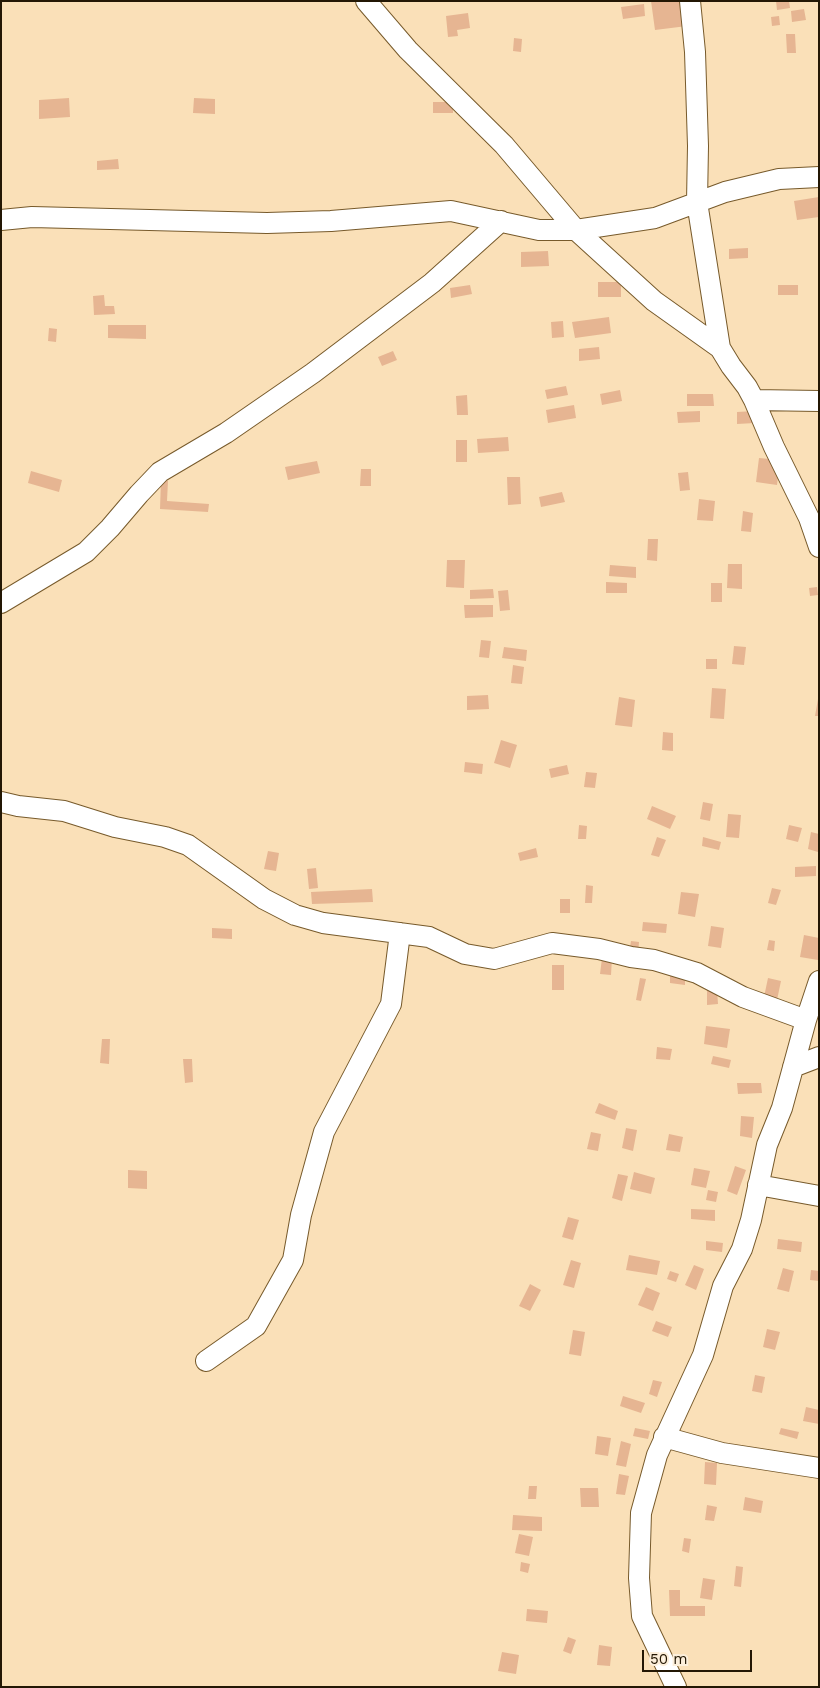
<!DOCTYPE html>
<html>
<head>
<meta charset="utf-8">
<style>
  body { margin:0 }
  #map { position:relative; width:820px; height:1688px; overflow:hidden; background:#fae0b8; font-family:"Work Sans",sans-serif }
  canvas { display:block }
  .frame { position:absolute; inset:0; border:2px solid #231704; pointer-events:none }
  .scale { position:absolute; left:642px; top:1650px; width:110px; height:22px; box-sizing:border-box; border:2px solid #231704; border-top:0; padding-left:6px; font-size:15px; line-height:18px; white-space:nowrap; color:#231704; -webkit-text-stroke:4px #fcefdb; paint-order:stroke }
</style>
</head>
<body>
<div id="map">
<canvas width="820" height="1688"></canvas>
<div class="frame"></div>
<div class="scale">50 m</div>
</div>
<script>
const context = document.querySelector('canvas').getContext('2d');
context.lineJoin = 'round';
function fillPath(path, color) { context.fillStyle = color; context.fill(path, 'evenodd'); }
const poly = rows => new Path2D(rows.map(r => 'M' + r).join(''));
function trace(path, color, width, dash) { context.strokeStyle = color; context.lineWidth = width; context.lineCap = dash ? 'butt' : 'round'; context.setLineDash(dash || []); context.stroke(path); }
fillPath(poly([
  [651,1,684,1,687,26,655,30],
  [776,1,789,1,790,8,777,10],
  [644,4,645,16,623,19,621,7],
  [804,9,806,20,792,22,791,11],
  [468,13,470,28,457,30,458,36,448,37,446,16],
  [779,16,780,25,772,26,771,17],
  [786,34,795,34,796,53,787,53],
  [514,38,522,39,521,52,513,51],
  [69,98,70,117,39,119,39,100],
  [194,98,215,99,215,114,193,113],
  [433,102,453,102,453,113,433,113],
  [118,159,119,169,97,170,97,161],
  [819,197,819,217,797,220,794,201],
  [748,248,748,258,729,259,729,249],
  [548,251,549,266,521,267,521,252],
  [598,282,621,282,621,297,598,297],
  [470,285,472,294,451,298,450,288],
  [778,285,798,285,798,295,778,295],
  [104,295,105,306,114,306,115,314,94,315,93,296],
  [609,317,611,333,575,338,572,322],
  [563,321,564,337,552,338,551,322],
  [108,325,146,325,146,339,108,338],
  [49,328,57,329,56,342,48,341],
  [599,347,600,359,579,361,579,349],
  [393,351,397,360,382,366,378,357],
  [566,386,568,395,547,399,545,390],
  [620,390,622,401,602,405,600,394],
  [687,394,713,394,714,406,687,406],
  [467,395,468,415,457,415,456,396],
  [574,405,576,418,548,423,546,410],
  [700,411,700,422,678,423,677,412],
  [754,411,755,423,737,424,737,412],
  [508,437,509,451,478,453,477,439],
  [456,440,467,440,467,462,456,462],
  [759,458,780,460,777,485,756,482],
  [317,461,320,473,288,480,285,467],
  [361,469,371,469,371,486,360,486],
  [31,471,62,480,59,492,28,483],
  [688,472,690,490,680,491,678,473],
  [507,477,520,477,521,504,508,505],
  [161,480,168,481,167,501,209,504,208,512,160,509],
  [562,492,565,502,541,507,539,497],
  [699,499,715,501,713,521,697,520],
  [743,511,753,513,751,532,741,531],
  [648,539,658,539,657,561,647,560],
  [447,560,465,560,464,588,446,587],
  [728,564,742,564,742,589,727,588],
  [610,565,636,567,636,578,609,576],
  [606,582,627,583,627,593,606,593],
  [711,583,722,583,722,602,711,602],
  [817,587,818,595,810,596,809,588],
  [493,589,494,598,470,599,470,590],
  [508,590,510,610,500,611,498,591],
  [464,605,493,605,493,617,465,618],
  [481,640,491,641,489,658,479,657],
  [734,646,746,647,744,665,732,664],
  [504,647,527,650,526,661,502,658],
  [706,659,717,659,717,669,706,669],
  [513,665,524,667,522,684,511,683],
  [712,688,726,689,724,719,710,718],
  [488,695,489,709,467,710,467,696],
  [619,697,635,700,632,727,615,725],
  [818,699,819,699,819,716,815,716],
  [663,732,673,733,673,751,662,750],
  [501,740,517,745,510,768,494,763],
  [465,762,483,764,482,774,464,772],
  [567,765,569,774,551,778,549,769],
  [586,772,597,773,595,788,584,787],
  [703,802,713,804,710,821,700,819],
  [652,806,676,816,670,829,647,819],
  [728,814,741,815,739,838,726,837],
  [579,825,587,826,586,839,578,839],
  [789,825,802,828,798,842,786,839],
  [811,832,819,834,818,852,808,849],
  [657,837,666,840,659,857,651,855],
  [703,837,721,842,719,850,702,846],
  [536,848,538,857,520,861,518,853],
  [268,851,279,853,276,871,264,869],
  [816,866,816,876,795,877,795,867],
  [316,868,318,888,309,889,307,869],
  [586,885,593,886,592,903,585,903],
  [772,888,781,890,776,905,768,903],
  [372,889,373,902,312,904,311,892],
  [681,892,699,894,695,917,678,914],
  [560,899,570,899,570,913,560,913],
  [643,922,667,924,666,933,642,931],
  [711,926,724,928,721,948,708,946],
  [212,928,232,929,232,939,212,938],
  [804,935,819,938,818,960,800,957],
  [769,940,775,941,774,951,767,950],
  [631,941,639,942,638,955,629,954],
  [602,958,612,958,611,975,600,974],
  [552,965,564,965,564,990,552,990],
  [670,974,685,976,685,985,670,983],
  [640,978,646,979,641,1001,636,1000],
  [768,978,781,981,777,1000,764,997],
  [707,990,717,990,718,1004,707,1005],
  [706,1026,730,1029,727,1048,704,1044],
  [102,1039,110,1039,109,1064,100,1063],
  [657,1047,672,1049,670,1060,656,1059],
  [713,1056,731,1060,729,1068,711,1064],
  [183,1059,192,1059,193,1082,185,1083],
  [737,1083,761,1083,762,1093,738,1094],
  [599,1103,618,1111,615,1120,595,1113],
  [741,1116,754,1117,752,1138,740,1136],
  [626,1128,637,1130,633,1151,622,1148],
  [591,1132,601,1134,598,1151,587,1149],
  [669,1134,683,1137,680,1152,666,1150],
  [735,1166,746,1170,737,1195,727,1191],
  [694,1168,710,1171,706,1188,691,1185],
  [128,1170,147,1171,147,1189,128,1188],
  [634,1172,655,1178,651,1194,630,1189],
  [618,1174,628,1176,622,1201,612,1198],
  [708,1190,718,1192,716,1202,706,1200],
  [691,1209,715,1210,715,1221,691,1219],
  [568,1217,579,1220,573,1240,562,1237],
  [778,1239,802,1242,801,1252,777,1249],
  [706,1241,723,1243,722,1252,706,1250],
  [629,1255,660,1261,657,1275,626,1270],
  [571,1260,581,1263,574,1288,563,1285],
  [694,1265,704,1269,696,1290,685,1285],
  [783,1268,794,1271,789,1292,777,1289],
  [811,1270,819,1271,819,1281,810,1280],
  [670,1271,679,1274,676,1282,667,1279],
  [530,1284,541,1290,530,1311,519,1306],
  [646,1287,660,1293,653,1311,638,1305],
  [656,1321,672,1327,668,1337,652,1331],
  [767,1329,780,1332,775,1350,763,1347],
  [573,1330,585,1332,581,1356,569,1354],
  [755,1375,765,1377,762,1393,752,1391],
  [653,1380,662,1382,657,1397,649,1394],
  [623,1396,645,1403,641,1413,620,1406],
  [806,1407,819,1410,819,1424,803,1421],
  [635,1428,650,1431,648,1439,633,1436],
  [781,1428,799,1432,797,1439,779,1434],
  [597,1436,611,1438,608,1456,595,1454],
  [621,1441,631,1444,626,1467,616,1465],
  [705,1462,717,1463,716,1485,704,1484],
  [619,1474,629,1476,625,1495,616,1494],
  [529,1486,537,1486,536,1499,528,1499],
  [580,1488,598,1488,599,1507,581,1507],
  [745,1497,763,1501,761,1513,743,1510],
  [707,1505,717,1507,714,1521,705,1520],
  [513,1515,542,1517,542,1531,512,1530],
  [519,1534,533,1537,529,1556,515,1553],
  [684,1538,691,1539,689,1553,682,1551],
  [521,1562,530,1564,528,1573,520,1571],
  [736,1566,743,1567,741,1587,734,1586],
  [703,1578,715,1580,712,1600,700,1598],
  [669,1590,680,1590,680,1606,705,1606,705,1616,670,1616],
  [527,1609,548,1611,547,1623,526,1621],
  [568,1637,576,1640,571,1654,563,1651],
  [599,1645,612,1647,610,1666,597,1665],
  [502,1652,519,1655,516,1674,498,1671]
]), '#e6b592');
const minor = poly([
  [366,1,408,50,504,145,576,230,654,301,720,348],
  [690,1,695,52,698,146,697,202,720,348,731,366,747,387,754,400,774,447,809,518,819,547],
  [1,220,32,217,267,223,331,221,451,211,539,230,576,230,655,218,725,192,779,179,819,177],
  [754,400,819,401],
  [1,603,86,552,110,528,139,494,160,472,226,433,313,373,432,283,501,221],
  [1,802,18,806,64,811,115,827,165,837,188,845,264,899,295,915,323,923,429,937,465,954,494,959,552,943,599,949,631,957,654,960,697,973,743,997,806,1020],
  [793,1067,819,1057],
  [758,1185,819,1196],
  [206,1361,256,1326,293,1260,301,1215,324,1132,391,1004,400,933],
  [664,1437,722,1453,819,1468],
  [676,1687,642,1616,639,1578,641,1513,657,1455,703,1355,723,1286,742,1249,751,1220,767,1145,782,1108,806,1020,819,981]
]);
trace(minor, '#775a2b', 22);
trace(minor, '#fff', 20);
</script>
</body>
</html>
